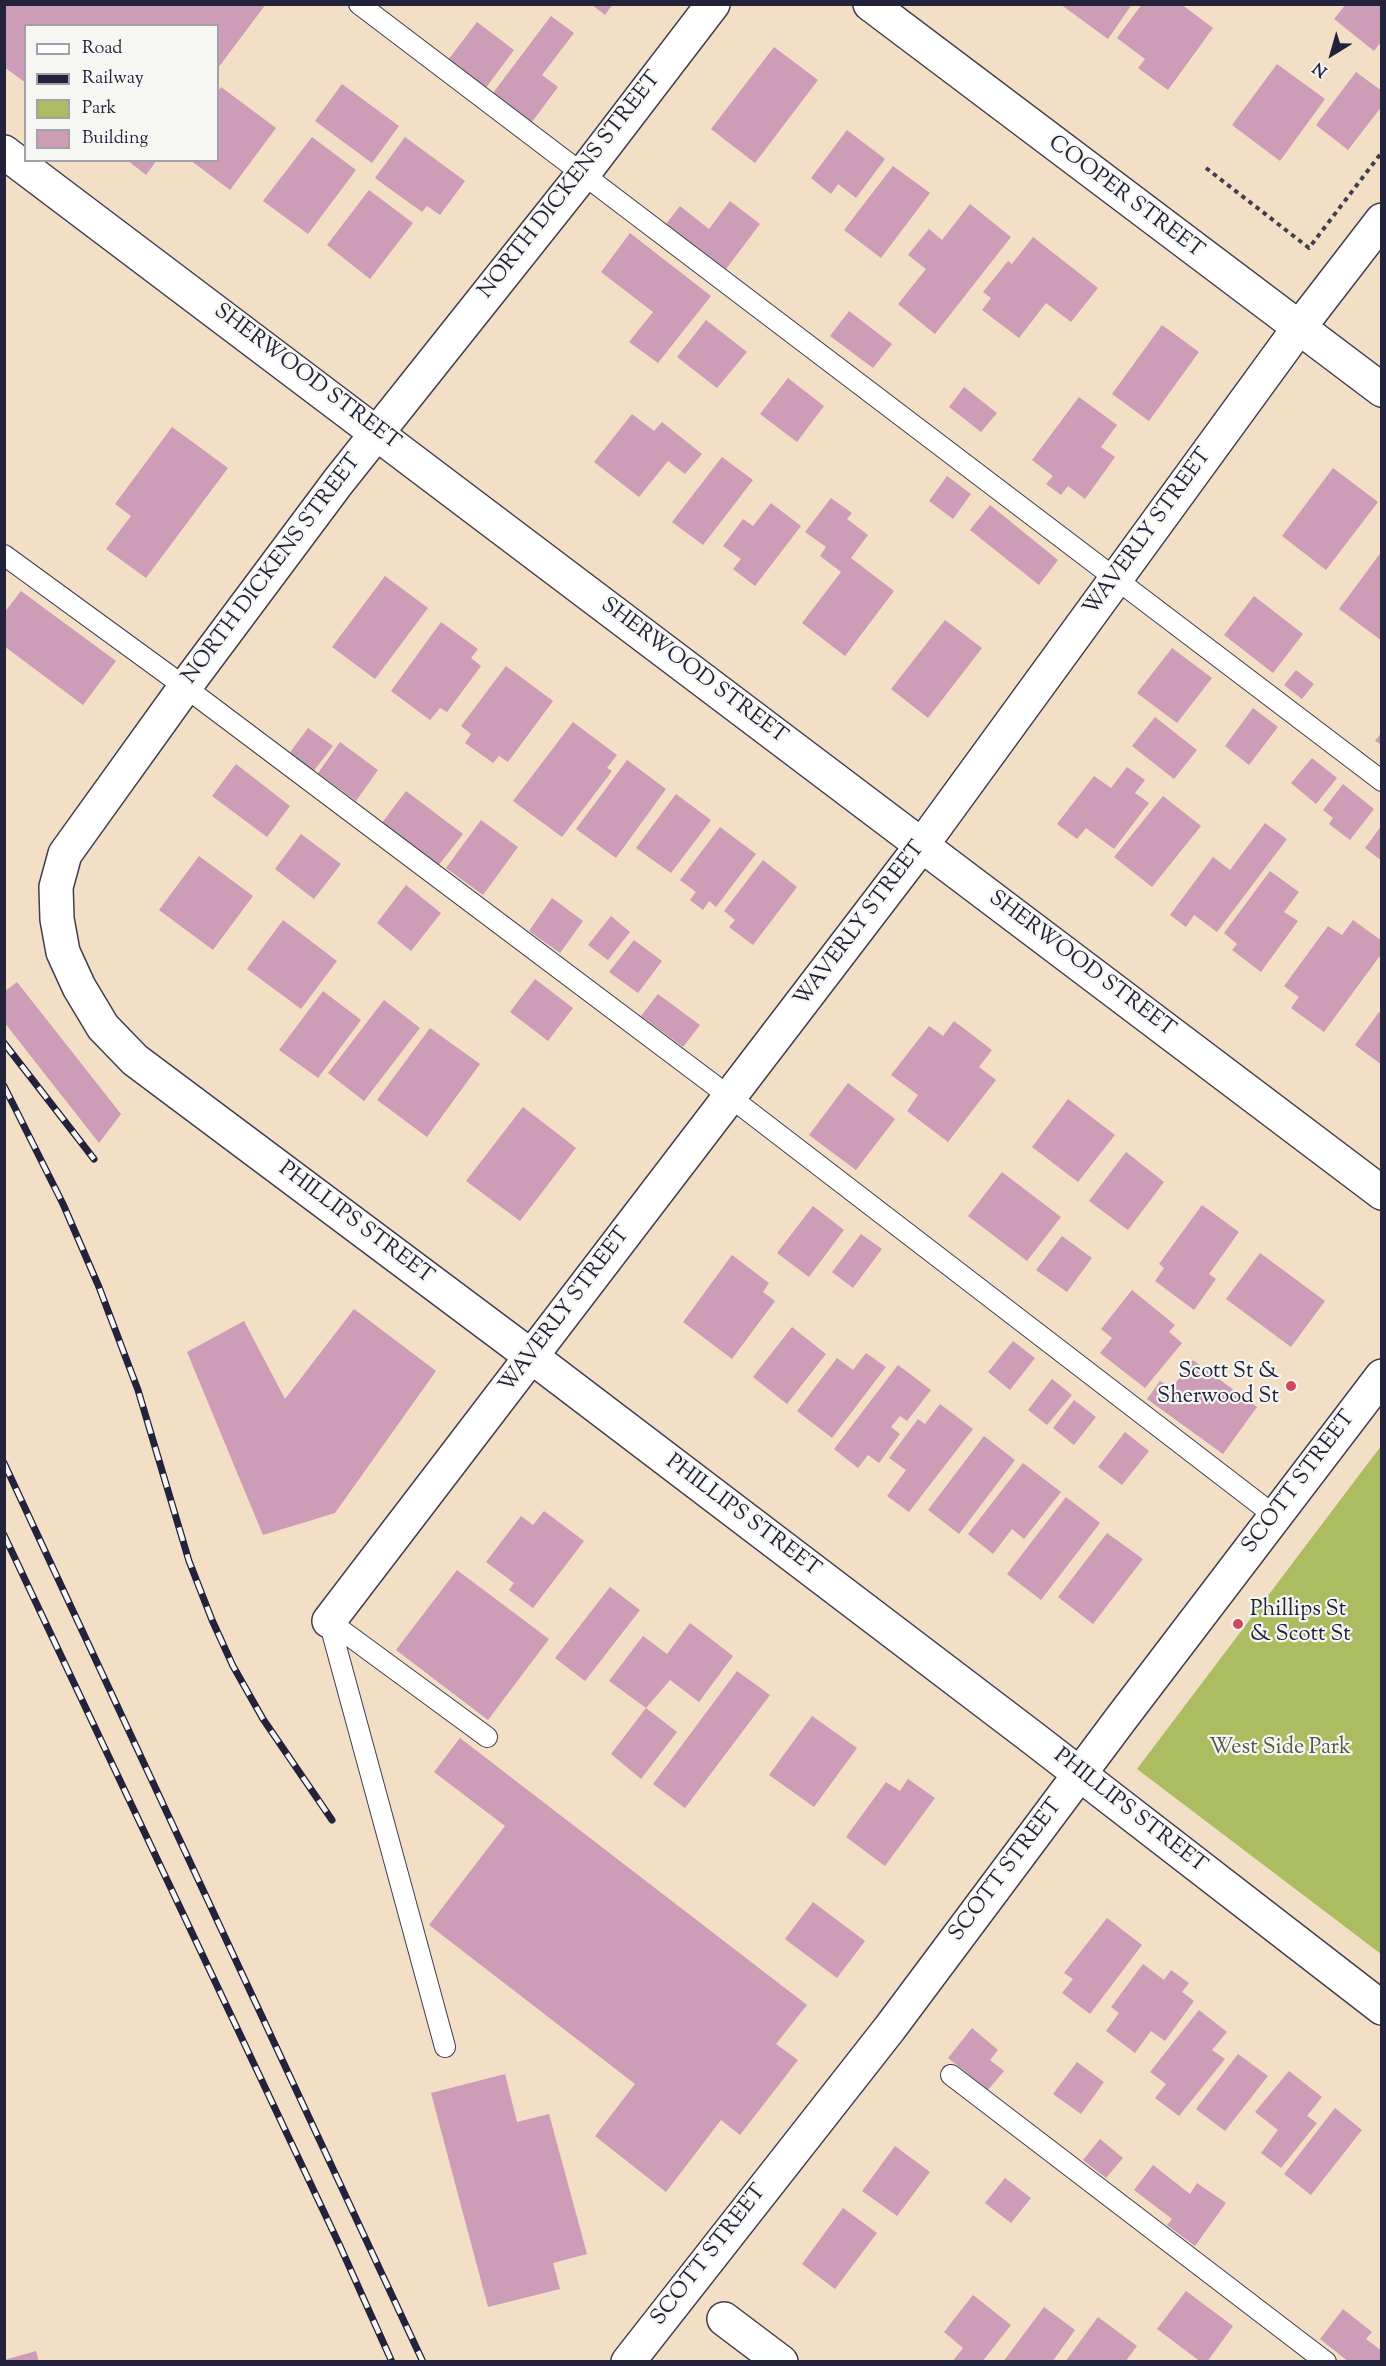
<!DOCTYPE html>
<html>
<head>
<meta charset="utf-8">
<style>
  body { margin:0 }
  #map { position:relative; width:1386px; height:2366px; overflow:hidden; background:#f2dfc5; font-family:"Sorts Mill Goudy",serif }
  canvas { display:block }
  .frame { position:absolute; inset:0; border:6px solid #22223b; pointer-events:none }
  .legend { position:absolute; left:24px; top:24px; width:195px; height:138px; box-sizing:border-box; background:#f6f6f2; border:2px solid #a1a1a9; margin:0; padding:8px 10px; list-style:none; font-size:18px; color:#22223b }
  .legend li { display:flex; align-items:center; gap:12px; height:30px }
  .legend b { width:30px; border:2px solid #a1a1a9 }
  .north { position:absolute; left:1302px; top:24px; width:60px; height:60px; -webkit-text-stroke:4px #f6f6f2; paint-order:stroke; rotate:217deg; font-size:16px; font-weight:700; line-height:24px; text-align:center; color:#22223b }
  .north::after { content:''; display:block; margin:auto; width:21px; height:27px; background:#22223b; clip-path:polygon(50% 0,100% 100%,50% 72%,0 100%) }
</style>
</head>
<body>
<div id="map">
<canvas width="1386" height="2366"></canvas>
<div class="frame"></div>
<ul class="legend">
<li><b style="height:8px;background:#fff"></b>Road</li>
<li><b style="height:8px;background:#22223b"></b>Railway</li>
<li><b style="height:16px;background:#abbd60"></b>Park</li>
<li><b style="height:16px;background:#cd9cb6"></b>Building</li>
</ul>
<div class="north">N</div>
</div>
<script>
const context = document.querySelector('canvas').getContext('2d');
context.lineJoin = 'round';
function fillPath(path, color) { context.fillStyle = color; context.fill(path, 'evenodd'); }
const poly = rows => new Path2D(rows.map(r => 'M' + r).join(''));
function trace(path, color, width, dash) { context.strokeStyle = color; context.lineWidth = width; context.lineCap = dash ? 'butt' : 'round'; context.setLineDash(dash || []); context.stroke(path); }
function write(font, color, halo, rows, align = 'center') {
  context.font = font + ' "Sorts Mill Goudy",serif'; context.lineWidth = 4.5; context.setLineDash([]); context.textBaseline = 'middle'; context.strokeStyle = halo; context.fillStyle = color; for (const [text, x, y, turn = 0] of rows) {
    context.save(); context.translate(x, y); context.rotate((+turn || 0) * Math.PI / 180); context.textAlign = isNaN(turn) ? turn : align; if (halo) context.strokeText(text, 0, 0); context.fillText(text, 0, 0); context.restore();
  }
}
fillPath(poly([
  [1381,1446,1382,1446,1381,1954,1137,1769]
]), '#abbd60');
fillPath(poly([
  [4,4,266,4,218,68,218,26,26,26,26,83,4,67],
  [591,4,613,4,605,15],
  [1060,4,1132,4,1108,39],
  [1142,4,1181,4,1213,28,1168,90,1138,68,1145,59,1117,38],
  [1346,4,1382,4,1382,41,1374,51,1334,19],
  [551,16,574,33,542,75,558,87,532,122,493,93],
  [477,22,514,50,485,89,448,60],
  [774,47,818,80,755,163,711,129],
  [1277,64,1325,99,1280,161,1232,125],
  [1356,72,1382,91,1382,106,1348,150,1316,125],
  [342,84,399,126,372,163,315,121],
  [221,87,276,128,230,190,190,160,218,160,218,92],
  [847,130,885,159,856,198,838,184,831,194,811,178],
  [312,137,356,170,308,234,263,201],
  [405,137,465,181,440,215,427,206,422,212,375,178],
  [127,160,157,160,146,175],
  [893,166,930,193,881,258,844,230],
  [369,190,413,223,370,279,327,245],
  [730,201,760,224,726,269,666,224,680,206,709,229],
  [970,204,1011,237,935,334,898,304,926,269,908,255,929,229,942,240],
  [630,233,711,296,658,363,629,342,653,312,601,272],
  [1033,237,1098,288,1071,322,1046,303,1019,338,982,310,991,298,983,292,1008,261,1012,264],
  [849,311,892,344,873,368,830,336],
  [706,320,747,352,717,388,677,357],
  [1162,325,1199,352,1149,421,1112,394],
  [788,378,824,406,797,442,760,414],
  [964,387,997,413,981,432,949,407],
  [1079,397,1117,425,1101,447,1115,457,1085,499,1068,486,1061,495,1046,484,1053,476,1032,460],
  [632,414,654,431,662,422,702,454,685,474,668,461,639,497,594,462],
  [172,427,228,468,146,578,106,549,131,516,115,504],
  [722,457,753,480,703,545,672,522],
  [1333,468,1378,502,1326,570,1282,536],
  [947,476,971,494,953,519,929,501],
  [831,498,852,513,847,519,868,535,851,558,894,591,845,656,802,623,841,572,820,556,826,547,805,532],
  [771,503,801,526,755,586,733,569,741,559,723,546,743,519,753,526],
  [990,505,1058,560,1039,585,970,530],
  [1382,551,1382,641,1339,609],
  [385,576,428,608,375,679,332,647],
  [21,591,116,661,83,705,4,646,4,613],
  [1254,596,1303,634,1273,673,1224,635],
  [945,620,982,648,928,718,891,689],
  [441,622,478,649,471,658,481,666,447,712,440,708,430,720,391,691],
  [1172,648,1212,678,1177,723,1137,693],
  [506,666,553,701,508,762,499,756,493,763,465,743,471,734,461,726],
  [1296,670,1314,684,1302,699,1284,685],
  [1253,708,1278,727,1249,765,1225,746],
  [1155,717,1197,750,1174,779,1132,746],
  [573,722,617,755,607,768,612,771,562,837,513,801],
  [308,728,333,746,312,773,288,755],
  [1382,732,1382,745,1375,741],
  [340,742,378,770,356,801,318,773],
  [1312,758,1337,778,1316,804,1291,783],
  [627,760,666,789,616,858,576,829],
  [236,764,290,806,267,837,212,796],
  [1127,767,1145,780,1135,793,1149,803,1114,849,1086,828,1077,839,1057,824,1094,776,1111,788],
  [1343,784,1374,809,1350,840,1329,824,1333,818,1323,810],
  [406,791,463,834,438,866,381,824],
  [676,794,711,820,671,873,636,848],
  [1163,796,1201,826,1152,887,1114,857],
  [481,820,518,847,483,895,446,868],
  [1265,823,1287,839,1217,932,1194,915,1186,927,1170,915,1213,857,1230,870],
  [1382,825,1382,861,1365,848],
  [720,827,756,854,716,907,709,901,703,910,690,900,696,892,680,880],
  [301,834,341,864,314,899,275,869],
  [199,856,253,896,213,950,159,910],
  [763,860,797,887,753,945,729,927,735,920,724,911],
  [1270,871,1299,892,1284,912,1298,921,1261,972,1232,950,1237,944,1224,933],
  [406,885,441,913,411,951,377,923],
  [552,898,583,921,560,953,529,931],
  [611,916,630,932,608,960,588,945],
  [283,920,337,961,301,1009,247,969],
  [1353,920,1382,941,1382,953,1324,1032,1291,1008,1299,997,1284,986,1328,926,1342,935],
  [634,940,662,961,638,993,609,972],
  [535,979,573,1008,548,1041,510,1012],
  [17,982,121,1114,99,1143,4,1022,4,992],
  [323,991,361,1020,318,1078,279,1050],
  [658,994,700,1025,683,1047,641,1016],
  [384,1000,420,1028,364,1101,328,1073],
  [1379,1012,1382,1014,1382,1065,1355,1045],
  [954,1021,992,1050,979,1067,996,1080,948,1142,907,1111,918,1095,891,1075,929,1026,943,1036],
  [430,1028,480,1064,427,1137,377,1100],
  [848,1083,895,1119,856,1170,809,1135],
  [1068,1099,1115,1135,1078,1182,1032,1147],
  [523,1107,576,1148,520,1221,466,1181],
  [1126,1152,1164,1182,1128,1230,1089,1201],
  [1002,1172,1061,1217,1027,1261,968,1216],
  [1202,1205,1239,1232,1209,1274,1216,1279,1194,1310,1155,1281,1164,1268,1159,1264],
  [813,1206,844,1230,809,1277,777,1253],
  [861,1234,882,1249,853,1288,832,1272],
  [1062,1236,1092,1258,1067,1292,1036,1270],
  [1260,1253,1325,1301,1291,1347,1226,1299],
  [732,1255,769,1283,763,1292,775,1301,732,1359,683,1322],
  [1132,1290,1175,1325,1169,1332,1182,1343,1145,1388,1100,1353,1112,1338,1101,1329],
  [354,1309,436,1371,335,1513,263,1535,187,1352,244,1321,285,1399],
  [792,1327,826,1354,787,1404,753,1377],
  [1013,1341,1035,1358,1010,1390,988,1372],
  [866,1353,886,1367,832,1438,797,1411,837,1358,853,1370],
  [1193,1360,1257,1407,1223,1454,1147,1399,1160,1381,1172,1388],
  [898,1365,931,1390,907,1421,900,1416,891,1427,900,1434,879,1463,868,1455,858,1468,834,1449],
  [1052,1379,1072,1395,1047,1425,1028,1410],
  [1074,1400,1096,1417,1074,1445,1053,1428],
  [940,1404,973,1429,909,1512,887,1496,906,1470,889,1458,918,1419,925,1424],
  [1125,1432,1149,1451,1122,1485,1098,1467],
  [984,1436,1015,1460,959,1534,928,1510],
  [1023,1463,1061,1492,1024,1539,1012,1529,993,1554,968,1534],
  [1066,1497,1100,1523,1041,1600,1007,1574],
  [544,1511,584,1541,533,1608,509,1590,514,1583,486,1562,521,1516,533,1525],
  [1107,1533,1143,1559,1093,1624,1058,1597],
  [457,1570,549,1639,488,1720,396,1650],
  [610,1587,640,1610,585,1681,555,1658],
  [690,1623,733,1656,699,1702,670,1680,646,1708,609,1681,643,1636,667,1654],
  [737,1671,770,1695,685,1808,653,1784],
  [646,1708,677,1732,641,1779,611,1754],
  [812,1716,857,1748,814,1807,769,1775],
  [460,1738,807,2005,776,2044,798,2060,740,2135,721,2120,666,2192,595,2136,635,2084,429,1925,505,1826,434,1772],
  [908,1779,935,1798,885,1866,846,1837,886,1782,900,1791],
  [813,1902,865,1941,837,1978,785,1939],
  [1107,1918,1142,1945,1090,2014,1062,1993,1073,1979,1064,1973],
  [1143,1964,1164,1980,1171,1970,1189,1983,1182,1992,1194,2001,1165,2041,1151,2031,1135,2053,1106,2031,1119,2013,1111,2007],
  [1199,2010,1227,2032,1212,2050,1225,2059,1179,2116,1155,2098,1166,2084,1150,2072],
  [972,2028,998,2050,990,2060,1004,2071,988,2090,948,2058],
  [1238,2054,1268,2076,1225,2131,1196,2109],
  [1077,2062,1104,2082,1081,2114,1053,2094],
  [1289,2071,1322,2097,1307,2116,1317,2123,1281,2168,1261,2153,1278,2130,1255,2112],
  [505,2074,517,2122,549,2114,587,2254,553,2263,560,2289,488,2307,431,2093],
  [1335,2108,1362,2130,1311,2195,1284,2174],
  [1100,2139,1123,2158,1106,2178,1083,2160],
  [895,2146,930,2172,897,2216,862,2191],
  [1153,2165,1190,2194,1197,2183,1226,2203,1195,2246,1167,2225,1172,2219,1134,2190],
  [1005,2178,1031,2198,1011,2223,985,2203],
  [843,2208,877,2233,835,2289,802,2264],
  [1186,2291,1233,2326,1207,2362,1201,2362,1157,2329],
  [973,2295,1011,2325,982,2362,952,2362,963,2348,944,2332],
  [1044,2307,1075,2330,1052,2362,1003,2362],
  [1343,2309,1372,2332,1366,2339,1382,2351,1382,2362,1349,2362,1320,2339],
  [1098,2317,1137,2346,1125,2362,1065,2362],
  [36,2351,39,2362,4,2362,4,2360]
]), '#cd9cb6');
const service = poly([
  [359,4,1382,781],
  [4,555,185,687,730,1097,1275,1516],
  [329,1621,445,2047],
  [329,1621,487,1737],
  [951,2075,1326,2362]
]);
const minor = poly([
  [713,4,583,174,338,482,185,687,65,854,56,887,57,919,63,952,79,987,103,1027,135,1060,532,1357,1033,1738,1382,2008],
  [870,4,1382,390],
  [4,152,1382,1193],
  [329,1621,922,845,1298,329,1382,220],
  [724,2319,781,2362]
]);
const tertiary = poly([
  [628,2362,890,2028,1120,1720,1382,1376]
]);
trace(service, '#413e50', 22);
trace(minor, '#413e50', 36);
trace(tertiary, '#413e50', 36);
trace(poly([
  [1206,168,1309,248,1382,152]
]), '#413e50', 4, [4.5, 4.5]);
trace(service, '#fff', 20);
trace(minor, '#fff', 33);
trace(tertiary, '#fff', 33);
const rail = poly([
  [4,1043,94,1159],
  [4,1086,63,1204,99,1287,138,1390,189,1561,212,1620,233,1666,263,1719,332,1820],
  [4,1463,423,2362],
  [4,1535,340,2246,392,2362]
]);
trace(rail, '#22223b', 7);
trace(rail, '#f6f6f2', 4.5, [14]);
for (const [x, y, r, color] of [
  [1291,1386,6,"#d1495b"],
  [1238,1624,6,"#d1495b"]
]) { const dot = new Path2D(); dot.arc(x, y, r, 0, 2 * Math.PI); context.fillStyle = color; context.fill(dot); trace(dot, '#f6f6f2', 2); }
write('22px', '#22223b', '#f6f6f2', [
  ["NORTH DICKENS STREET",571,186,-52],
  ["COOPER STREET",1125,198,37],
  ["SHERWOOD STREET",306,378,37],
  ["WAVERLY STREET",1149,533,-54],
  ["NORTH DICKENS STREET",273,570,-53],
  ["SHERWOOD STREET",693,672,37],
  ["WAVERLY STREET",861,925,-53],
  ["SHERWOOD STREET",1081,965,37],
  ["PHILLIPS STREET",355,1224,37],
  ["WAVERLY STREET",566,1311,-53],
  ["SCOTT STREET",1300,1483,-53],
  ["PHILLIPS STREET",742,1517,37],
  ["PHILLIPS STREET",1129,1812,38],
  ["SCOTT STREET",1007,1871,-53],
  ["SCOTT STREET",710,2256,-52]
]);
write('22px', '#22223b', '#f6f6f2', [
  ["Scott St &",1279,1373],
  ["Sherwood St",1279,1398],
  ["Phillips St",1250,1611,"left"],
  ["& Scott St",1250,1636,"left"]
], 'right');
write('22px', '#525848', '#f6f6f2', [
  ["West Side Park",1280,1749]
]);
</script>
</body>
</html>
